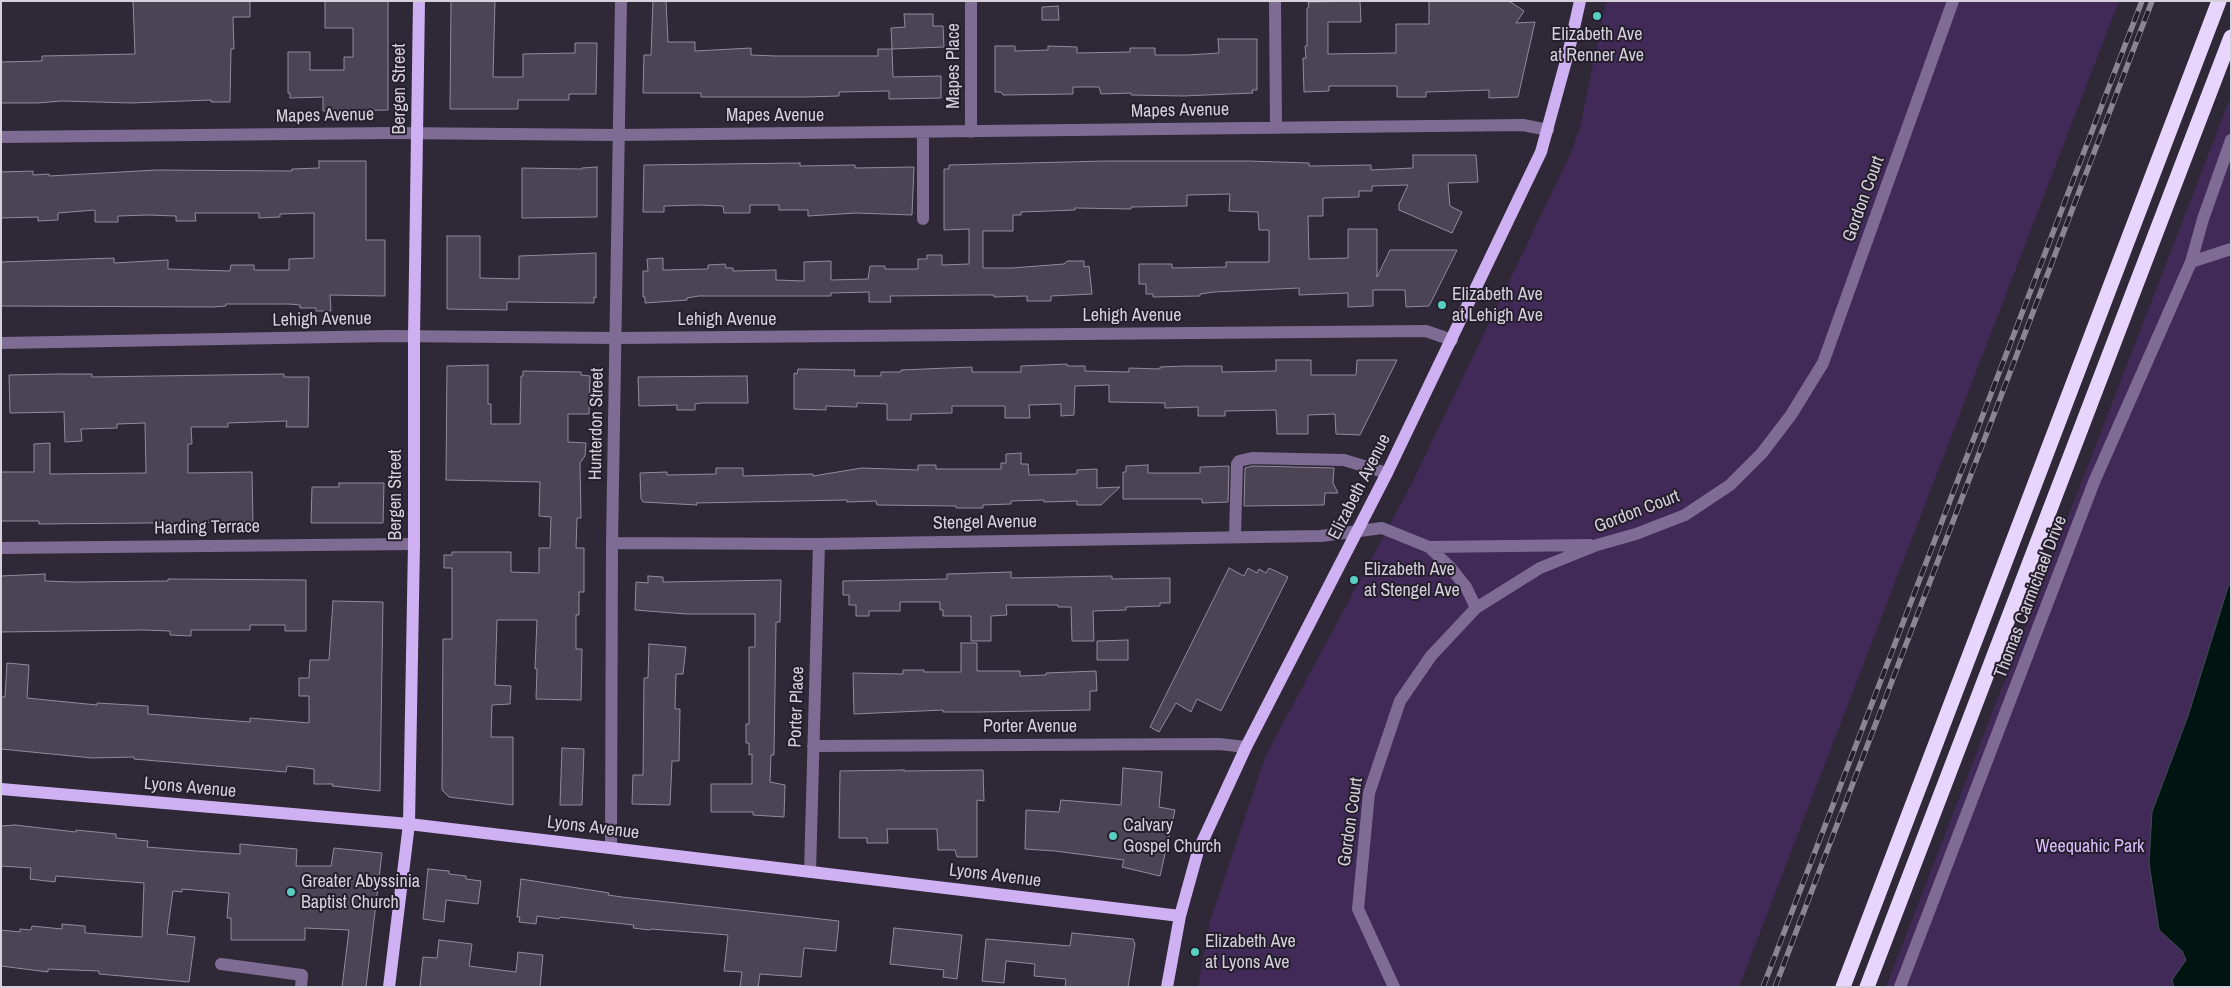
<!DOCTYPE html>
<html>
<head>
<meta charset="utf-8">
<style>
  body { margin:0 }
  #map { position:relative; width:2232px; height:988px; overflow:hidden; background:#2f2837; font-family:"Archivo Narrow",sans-serif }
  canvas { display:block }
  .frame { position:absolute; inset:0; border:2px solid #d5d0da; pointer-events:none }
</style>
</head>
<body>
<div id="map">
<canvas width="2232" height="988"></canvas>
<div class="frame"></div>
</div>
<script>
const context = document.querySelector('canvas').getContext('2d');
context.lineJoin = 'round';
function fillPath(path, color) { context.fillStyle = color; context.fill(path, 'evenodd'); }
const poly = rows => new Path2D(rows.map(r => 'M' + r).join(''));
function trace(path, color, width, dash) { context.strokeStyle = color; context.lineWidth = width; context.lineCap = dash ? 'butt' : 'round'; context.setLineDash(dash || []); context.stroke(path); }
function write(font, color, halo, rows, align = 'center') {
  context.font = font + ' "Archivo Narrow",sans-serif'; context.lineWidth = 4; context.setLineDash([]); context.textBaseline = 'middle'; context.strokeStyle = halo; context.fillStyle = color; for (const [text, x, y, turn = 0] of rows) {
    context.save(); context.translate(x, y); context.rotate((+turn || 0) * Math.PI / 180); context.textAlign = isNaN(turn) ? turn : align; if (halo) context.strokeText(text, 0, 0); context.fillText(text, 0, 0); context.restore();
  }
}
fillPath(poly([
  [1606,1,2119,1,1739,987,1198,987,1210,921,1266,755,1411,485,1570,155,1580,128],
  [2231,96,2231,987,1886,987]
]), '#412a58');
const water = poly([
  [2231,584,2231,987,2174,987,2172,980,2186,960,2182,951,2159,930,2149,863,2152,812,2188,716,2228,587,2231,584]
]);
fillPath(water, '#001512');
trace(water, '#404d4e', 1);
const building = poly([
  [133,1,250,1,250,17,233,17,234,49,231,49,230,102,211,102,211,100,131,103,62,101,37,103,1,103,1,62,42,61,42,56,135,54,133,1],
  [325,1,388,1,388,110,323,111,323,97,290,98,290,93,288,93,288,52,310,52,310,70,344,70,344,57,353,57,353,28,325,28,325,1],
  [451,1,495,1,493,77,523,77,523,54,575,53,575,43,597,43,596,94,569,94,569,100,518,100,518,109,450,109,451,1],
  [653,1,666,1,668,42,695,42,695,51,751,48,751,55,776,56,878,56,878,49,892,49,893,77,941,76,941,98,889,99,889,91,839,92,839,96,807,97,701,97,701,93,643,93,644,55,651,55,653,1],
  [1360,1,1361,22,1328,22,1328,54,1396,53,1396,24,1429,24,1429,1,1509,1,1524,11,1516,23,1535,22,1518,97,1489,98,1489,90,1426,92,1426,97,1397,97,1397,86,1329,86,1329,91,1304,92,1303,58,1306,58,1305,46,1307,46,1307,8,1309,7,1308,2,1360,1],
  [1058,6,1059,20,1042,20,1042,7,1058,6],
  [904,14,933,14,933,26,943,26,944,47,892,49,891,28,905,27,904,14],
  [1218,39,1257,39,1257,90,1252,90,1253,93,1183,96,1131,95,1131,93,1101,94,1099,87,1073,87,1073,94,1003,95,1001,92,995,92,995,46,1015,46,1015,51,1048,50,1048,46,1077,47,1077,53,1130,52,1130,48,1155,48,1155,55,1188,55,1219,53,1218,39],
  [1413,155,1476,155,1478,182,1448,183,1450,206,1462,212,1452,233,1399,210,1399,204,1408,185,1372,186,1372,191,1359,191,1359,197,1323,198,1323,216,1308,216,1309,259,1348,258,1348,229,1377,229,1377,277,1390,250,1457,250,1429,306,1406,307,1405,290,1373,290,1373,306,1348,307,1348,293,1299,295,1299,288,1214,292,1200,294,1200,296,1153,297,1153,294,1146,294,1146,284,1139,284,1139,264,1172,264,1172,268,1226,267,1226,262,1269,262,1269,230,1259,230,1258,212,1229,211,1230,194,1187,195,1187,206,1131,207,1131,209,1075,208,1075,210,1021,212,1021,215,1013,215,1013,231,983,231,983,268,1012,268,1064,264,1067,261,1084,261,1084,267,1089,266,1092,294,1051,296,1051,301,1027,301,1027,296,994,297,994,295,974,295,890,296,891,302,869,302,869,292,831,293,831,296,699,296,687,298,687,300,645,303,645,297,643,297,643,271,648,271,647,259,663,258,663,270,708,269,708,265,725,264,726,268,733,268,733,271,776,270,776,280,804,281,804,262,831,261,831,280,868,279,870,266,885,266,885,269,918,269,918,259,927,259,927,255,942,255,942,265,969,264,969,229,944,230,944,169,949,169,949,165,1105,161,1249,161,1309,163,1309,166,1371,165,1371,170,1413,168,1413,155],
  [319,161,366,161,366,240,385,240,385,296,330,295,331,311,316,311,316,308,300,308,300,305,289,304,226,304,226,306,213,307,1,306,1,262,114,258,114,263,168,260,168,269,230,271,231,265,254,265,254,270,289,270,289,259,314,258,314,213,280,214,280,217,259,218,259,213,195,213,196,221,176,221,176,216,148,215,118,216,118,222,95,222,95,210,58,213,58,220,38,221,38,217,1,218,1,172,33,171,33,175,49,174,49,176,157,170,292,171,292,169,319,168,319,161],
  [800,163,800,166,855,165,855,168,914,167,912,215,856,213,808,216,808,210,779,210,779,205,750,205,750,213,724,213,723,206,699,205,664,206,664,212,643,212,644,165,800,163],
  [597,167,597,217,522,218,522,168,582,169,582,168,597,167],
  [447,236,480,236,480,278,519,279,519,256,596,253,596,298,594,297,594,303,507,302,507,310,447,309,447,236],
  [1276,360,1311,360,1311,375,1356,375,1357,360,1397,360,1360,435,1336,434,1335,414,1308,415,1308,434,1277,434,1276,410,1225,411,1225,416,1198,416,1198,407,1165,408,1165,403,1109,402,1109,385,1075,386,1074,415,1061,416,1061,404,1029,405,1030,418,1005,418,1005,406,952,406,952,413,911,414,911,420,887,420,887,404,857,403,857,407,826,406,826,410,794,409,794,373,797,374,798,369,855,370,854,376,881,376,881,372,901,372,901,370,972,367,972,372,1021,372,1021,366,1067,364,1067,366,1085,366,1085,371,1129,372,1129,368,1160,369,1160,367,1184,366,1222,366,1222,372,1276,371,1276,360],
  [488,365,488,404,491,404,491,424,520,424,521,376,523,376,523,371,581,372,581,375,590,376,589,414,568,414,568,442,586,443,585,456,580,463,581,518,577,518,576,548,584,548,584,592,579,592,579,615,576,615,576,649,582,649,581,700,536,699,537,669,535,669,537,620,497,620,495,685,511,686,510,704,492,705,491,737,513,737,513,805,449,797,442,790,443,639,452,639,452,568,444,568,444,555,452,555,452,552,511,552,511,572,539,573,539,548,550,548,551,517,539,516,540,482,446,480,447,366,488,365],
  [60,374,92,374,92,377,284,374,284,377,309,377,308,427,286,427,287,421,228,423,228,427,191,427,192,444,188,444,188,473,252,472,253,522,39,524,39,521,1,521,1,472,34,472,34,444,50,443,50,474,146,473,145,423,117,424,117,428,81,429,82,441,65,442,64,412,10,413,9,375,60,374],
  [747,376,748,403,702,403,695,404,695,410,677,410,677,405,639,406,638,377,747,376],
  [1021,453,1021,464,1028,464,1029,475,1077,474,1077,470,1097,469,1097,488,1120,487,1101,505,1077,505,1077,501,1044,502,1044,500,1011,501,1011,504,983,505,983,508,956,508,956,506,877,505,876,501,847,502,847,500,696,503,697,505,643,502,641,499,640,473,667,472,667,475,716,474,716,468,743,468,743,476,813,474,813,476,862,468,918,470,918,465,936,465,936,469,1001,469,1001,463,1006,463,1006,454,1021,453],
  [1148,465,1148,473,1200,473,1200,467,1229,466,1228,502,1202,503,1202,499,1123,499,1123,472,1126,472,1126,466,1148,465],
  [1253,466,1334,468,1333,483,1338,493,1325,493,1324,505,1244,506,1245,468,1253,466],
  [339,483,384,483,383,523,311,523,312,487,339,487,339,483],
  [1229,568,1244,576,1248,568,1257,573,1259,569,1266,573,1269,568,1288,577,1221,711,1197,699,1191,712,1176,703,1159,732,1150,727,1229,568],
  [1011,572,1011,578,1112,576,1112,579,1170,578,1170,603,1160,603,1160,606,1126,607,1126,610,1093,611,1094,641,1072,641,1071,607,1058,607,1058,605,1006,605,1007,615,991,616,991,641,971,641,971,616,943,616,943,610,940,610,940,602,900,602,900,611,869,611,869,616,856,616,856,605,849,605,849,595,843,595,843,581,947,579,947,574,1011,572],
  [45,574,45,581,74,582,168,581,168,579,306,580,306,631,285,631,285,625,250,625,250,630,191,630,191,636,170,635,170,631,143,630,1,632,1,576,45,574],
  [648,576,663,577,663,582,781,580,780,622,776,622,774,755,771,755,770,782,785,785,784,817,753,815,753,812,711,812,711,784,752,784,752,754,749,755,749,743,746,743,746,724,749,724,749,647,755,647,755,614,686,614,635,610,636,582,648,583,648,576],
  [333,601,383,602,380,791,332,786,333,784,314,784,314,769,287,766,286,772,134,759,134,757,92,758,1,749,1,697,5,697,7,663,29,665,27,698,97,705,97,703,148,706,148,714,250,722,250,718,309,723,309,696,299,696,299,678,309,678,310,660,329,660,333,601],
  [1128,640,1128,660,1097,660,1097,641,1128,640],
  [961,643,977,643,977,671,1020,671,1020,676,1046,675,1046,673,1096,671,1097,691,1090,691,1090,710,979,712,943,712,943,710,854,714,853,673,903,674,903,670,924,670,924,672,961,672,961,643],
  [649,644,686,647,683,674,676,674,675,709,680,709,679,761,672,761,670,805,632,804,633,775,643,775,644,678,648,678,649,644],
  [562,748,584,749,582,805,560,805,562,748],
  [1123,768,1162,772,1159,807,1175,810,1160,876,1122,867,1124,860,1055,851,1025,849,1026,810,1059,812,1061,800,1121,805,1123,768],
  [904,770,904,771,983,770,984,801,977,800,977,857,957,857,955,850,938,850,937,829,887,829,888,843,867,843,867,838,839,838,840,771,904,770],
  [15,825,76,832,76,830,116,834,116,838,148,841,147,847,196,851,240,854,240,844,297,849,296,866,331,866,334,848,382,853,366,987,342,987,349,930,305,928,305,940,231,940,231,918,227,918,229,893,182,889,182,892,173,891,167,934,195,937,189,982,99,974,99,971,48,969,48,972,1,966,1,930,20,932,20,929,31,930,32,926,62,929,62,924,85,926,85,933,142,937,144,883,56,876,55,882,30,879,31,868,1,866,1,826,15,825],
  [428,869,449,871,449,874,466,876,466,879,481,881,478,904,446,900,444,922,423,919,428,869],
  [521,879,609,893,608,895,622,897,839,921,836,951,804,948,801,977,760,974,758,987,740,987,742,972,724,971,728,935,651,929,650,930,633,928,634,925,560,917,559,919,537,916,536,924,519,922,520,917,517,917,521,879],
  [894,928,962,935,957,979,943,977,944,970,890,964,894,928],
  [1072,933,1133,939,1135,944,1128,987,1065,987,1066,979,1034,976,1035,964,1006,961,1004,983,982,981,986,939,1070,946,1072,933],
  [439,940,472,944,469,966,516,972,518,952,543,955,540,987,420,987,423,957,437,958,439,940]
]);
fillPath(building, '#4b4454');
trace(building, '#928a9d', 1);
trace(poly([
  [971,1,971,132],
  [1275,1,1276,128],
  [923,132,923,219],
  [1,137,393,133,618,135,1523,125,1548,130],
  [2191,262,2203,219,2231,140],
  [1,343,390,336,617,338,1426,331,1452,340],
  [1235,536,1237,464,1239,461,1252,458,1344,460,1387,473],
  [612,543,819,544,1321,536,1382,528,1429,547,1450,567,1466,587,1476,608],
  [1429,547,1590,545],
  [1,548,414,544],
  [813,746,1219,744,1246,747],
  [611,848,612,543,621,1],
  [810,872,819,544],
  [221,964,302,975,301,987],
  [1394,987,1358,909,1369,793,1400,701,1431,656,1476,608,1540,568,1597,545,1636,534,1685,515,1730,485,1762,453,1791,415,1823,363,1953,1],
  [1900,987,2094,482,2191,262,2231,249]
]), '#7f6c94', 12);
trace(poly([
  [1,789,409,824,1180,916],
  [389,987,409,824,414,544,414,336,419,1],
  [1167,987,1180,916,1198,851,1246,747,1387,473,1541,152,1569,50,1580,1]
]), '#cfb0f3', 12);
trace(poly([
  [1843,987,2219,1],
  [1867,987,2231,37]
]), '#e7d5fd', 15);
const rail = poly([
  [1763,987,2142,1],
  [1775,987,2152,1]
]);
trace(rail, '#8a8591', 5.5);
trace(rail, '#251e2d', 4, [11]);
for (const [x, y, r, color] of [
  [1597,16,5,"#58cec0"],
  [1442,305,5,"#58cec0"],
  [1354,580,5,"#58cec0"],
  [1113,836,5,"#58cec0"],
  [291,892,5,"#58cec0"],
  [1195,952,5,"#58cec0"]
]) { const dot = new Path2D(); dot.arc(x, y, r, 0, 2 * Math.PI); context.fillStyle = color; context.fill(dot); trace(dot, '#251e2d', 2); }
write('18px', '#d5d0da', '#251e2d', [
  ["Elizabeth Ave",1597,35,"center"],
  ["at Renner Ave",1597,56,"center"],
  ["Elizabeth Ave",1452,295],
  ["at Lehigh Ave",1452,316],
  ["Elizabeth Ave",1364,570],
  ["at Stengel Ave",1364,591],
  ["Calvary",1123,826],
  ["Gospel Church",1123,847],
  ["Greater Abyssinia",301,882],
  ["Baptist Church",301,903],
  ["Elizabeth Ave",1205,942],
  ["at Lyons Ave",1205,963]
], 'left');
write('18px', '#d5d0da', '#251e2d', [
  ["Mapes Place",954,66,-90],
  ["Bergen Street",400,89,-90],
  ["Mapes Avenue",1180,111,-1],
  ["Mapes Avenue",325,116,-1],
  ["Mapes Avenue",775,116],
  ["Gordon Court",1864,199,-70],
  ["Lehigh Avenue",1132,316],
  ["Lehigh Avenue",322,320,-1],
  ["Lehigh Avenue",727,320],
  ["Hunterdon Street",597,424,-89],
  ["Elizabeth Avenue",1360,487,-63],
  ["Bergen Street",396,495,-90],
  ["Gordon Court",1637,512,-21],
  ["Stengel Avenue",985,523,-1],
  ["Harding Terrace",207,528,-1],
  ["Thomas Carmichael Drive",2031,597,-69],
  ["Porter Place",797,707,-88],
  ["Porter Avenue",1030,727],
  ["Lyons Avenue",190,788,5],
  ["Gordon Court",1351,822,-82],
  ["Lyons Avenue",593,828,7],
  ["Lyons Avenue",995,876,7]
]);
write('18px', '#dbbefd', '#251e2d', [
  ["Weequahic Park",2090,847]
]);
</script>
</body>
</html>
